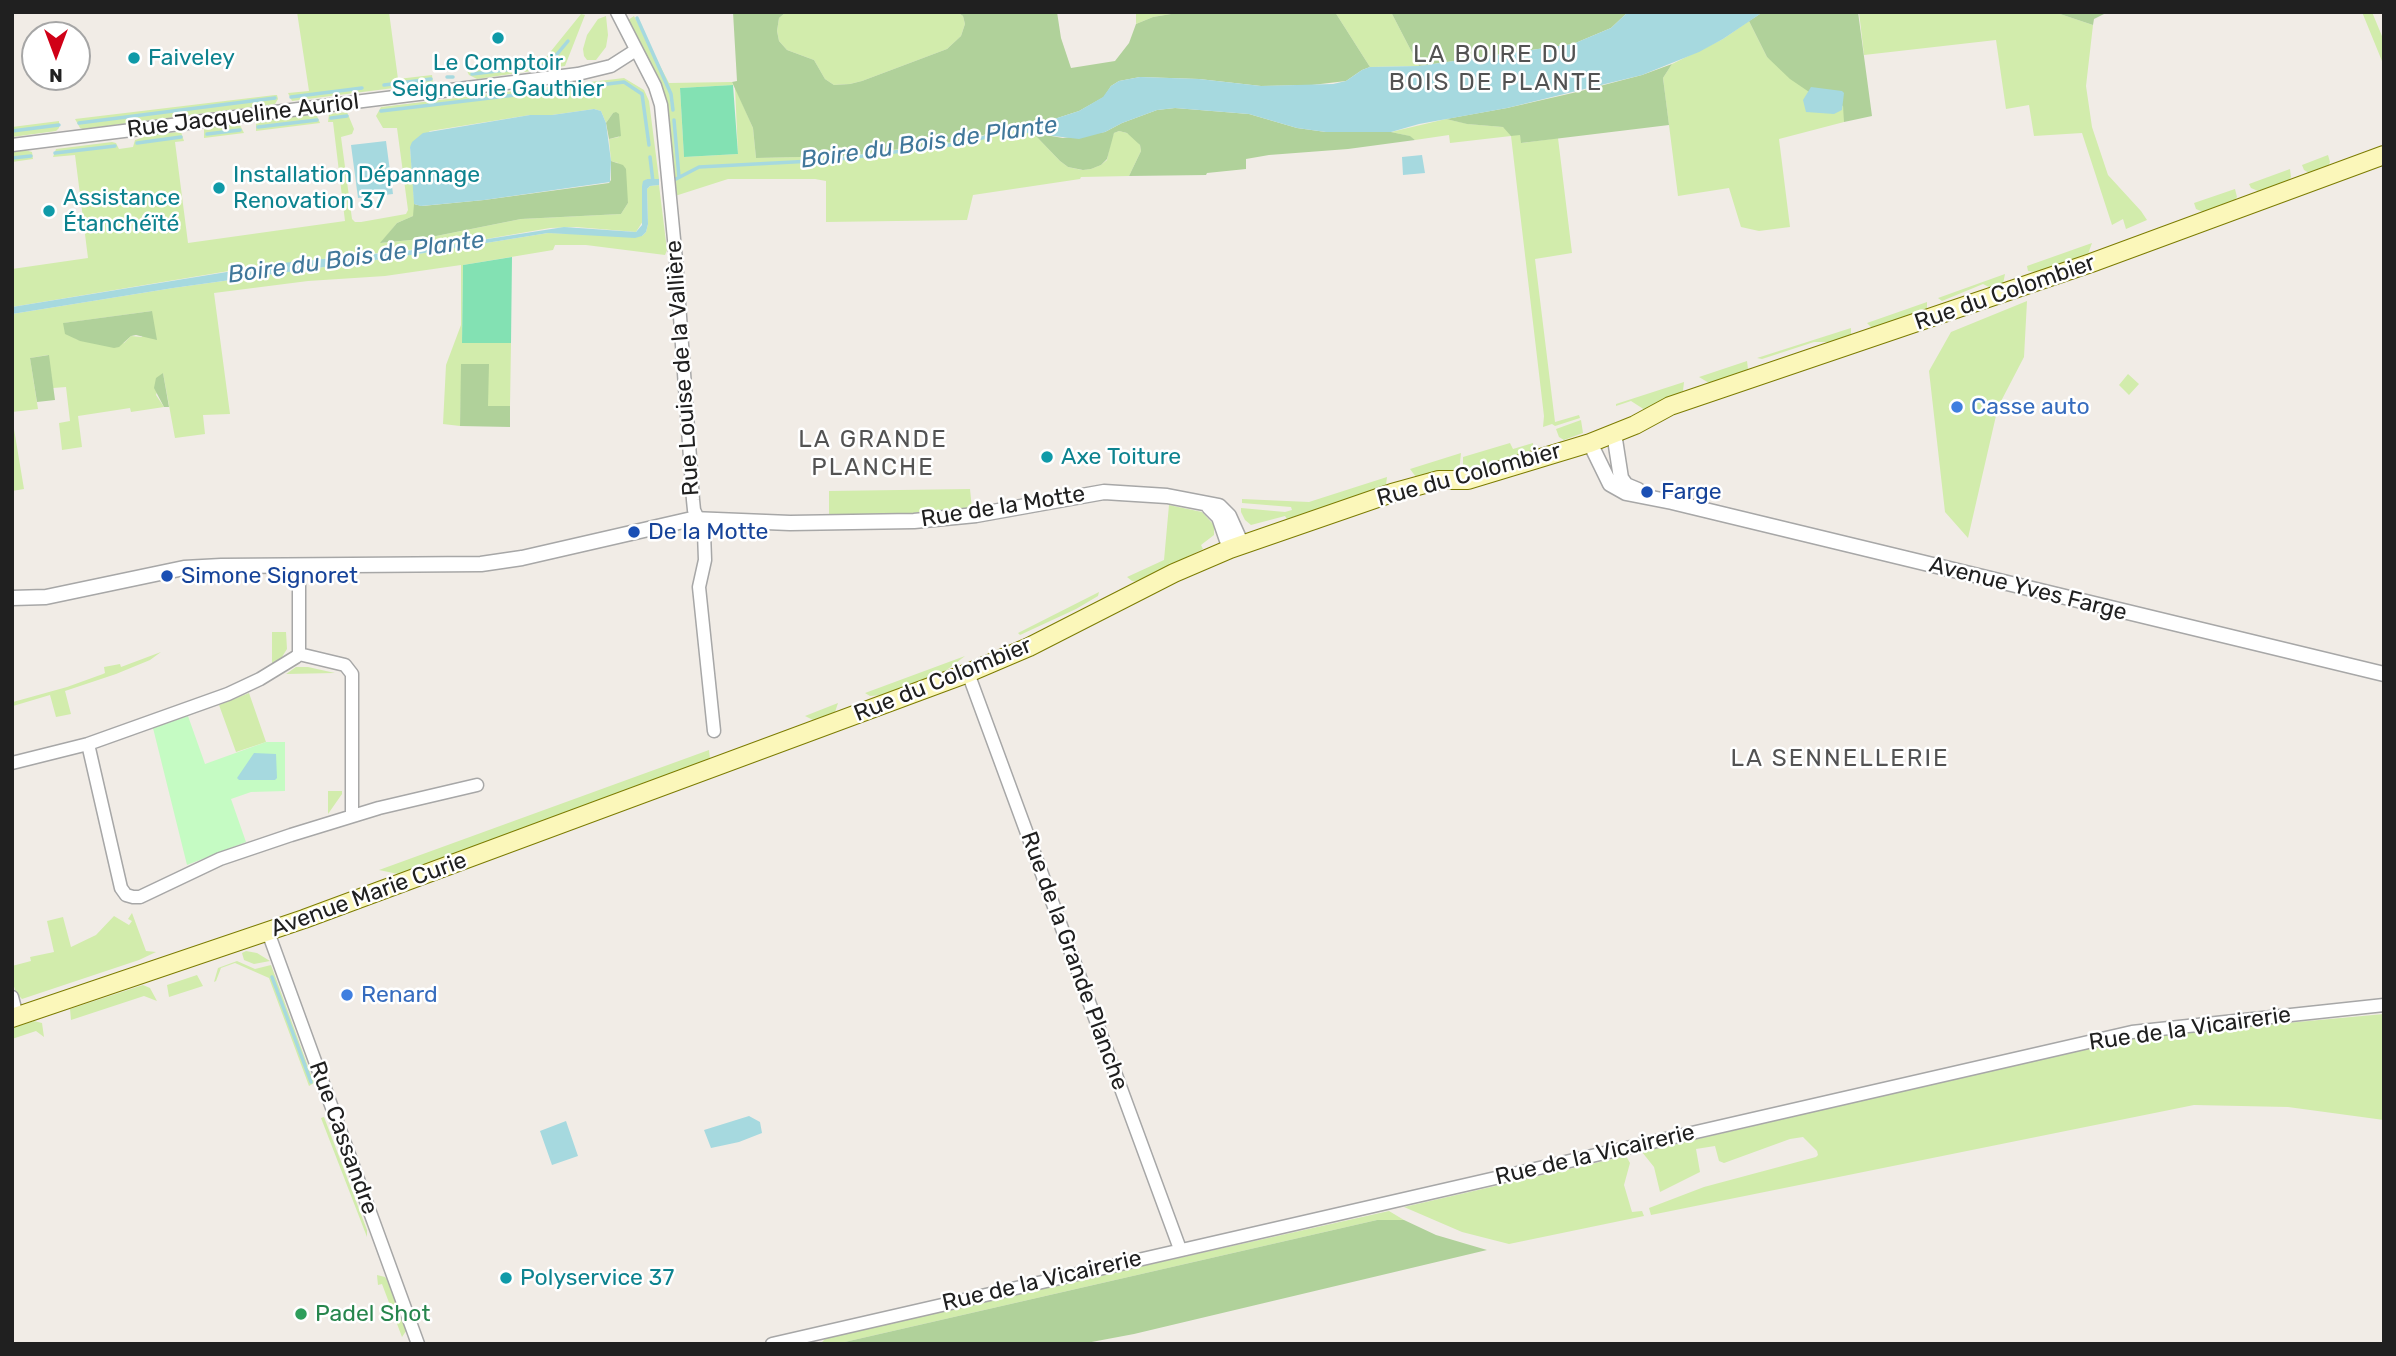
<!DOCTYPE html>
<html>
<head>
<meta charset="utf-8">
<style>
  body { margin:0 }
  #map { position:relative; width:2396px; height:1356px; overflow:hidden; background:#f1ece6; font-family:Rubik,sans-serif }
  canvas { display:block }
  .frame { position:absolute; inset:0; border:14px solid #202020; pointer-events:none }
  .north { position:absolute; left:21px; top:21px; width:70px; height:70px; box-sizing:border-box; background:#fff; border:2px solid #a6a6a6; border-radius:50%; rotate:180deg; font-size:19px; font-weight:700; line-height:28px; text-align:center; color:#202020 }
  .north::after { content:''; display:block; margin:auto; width:24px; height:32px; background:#d00017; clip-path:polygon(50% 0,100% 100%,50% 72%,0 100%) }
</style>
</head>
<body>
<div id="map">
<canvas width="2396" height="1356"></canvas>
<div class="frame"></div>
<div class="north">N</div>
</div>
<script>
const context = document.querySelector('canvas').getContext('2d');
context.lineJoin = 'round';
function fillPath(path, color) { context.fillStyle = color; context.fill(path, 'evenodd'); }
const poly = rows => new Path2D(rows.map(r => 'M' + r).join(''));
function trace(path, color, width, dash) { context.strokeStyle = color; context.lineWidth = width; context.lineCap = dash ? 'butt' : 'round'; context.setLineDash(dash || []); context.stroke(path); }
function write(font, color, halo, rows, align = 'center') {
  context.font = font + ' Rubik,sans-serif'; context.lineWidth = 5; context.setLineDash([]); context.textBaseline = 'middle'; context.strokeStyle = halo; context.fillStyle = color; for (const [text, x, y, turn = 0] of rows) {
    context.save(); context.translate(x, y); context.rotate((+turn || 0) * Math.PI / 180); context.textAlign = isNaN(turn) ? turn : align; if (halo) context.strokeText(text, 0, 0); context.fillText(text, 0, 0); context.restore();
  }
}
fillPath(poly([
  [297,12,389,12,398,79,432,75,433,83,292,101,288,93,309,91],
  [786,12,957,12,963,16,965,24,961,36,947,49,862,81,850,84,834,85,825,79,814,60,787,50,779,41,777,31,779,18],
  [1136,12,1183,12,1153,17,1136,24],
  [1335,12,1391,12,1419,66,1370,67],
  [1859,12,2054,12,2093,25,2086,86,2092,127,2108,175,2141,211,2147,220,2126,229,2123,219,2112,225,2082,133,2034,136,2029,105,2006,109,1996,40,1864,55],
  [2362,12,2372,12,2384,41,2384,66],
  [581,14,585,15,565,66,477,79,469,75,467,71,543,61],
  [606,16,608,35,606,47,596,60,587,60,584,56,583,49,587,35,598,19],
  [634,16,669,83,732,82,733,85,680,88,684,157,738,154,735,87,753,128,756,158,847,156,966,140,1016,127,1019,132,1033,133,1060,161,1068,167,1082,170,1091,169,1101,165,1107,160,1111,140,1114,133,1119,131,1127,133,1134,137,1140,145,1141,151,1129,176,1081,177,1080,179,973,195,967,220,826,222,826,181,815,179,728,179,675,196,665,96,628,20],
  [1749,21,1767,57,1843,106,1845,115,1844,122,1779,139,1790,227,1759,231,1741,227,1729,188,1678,196,1663,78,1672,64,1723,39],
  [624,78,644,90,649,101,659,179,647,179,642,186,643,221,636,232,576,227,550,228,446,246,312,260,229,271,12,307,12,269,88,258,75,155,53,157,56,149,112,142,116,143,119,149,133,147,135,140,153,134,181,132,184,141,175,142,188,243,345,221,333,122,328,122,329,114,347,112,354,129,352,134,341,137,352,219,355,222,361,222,406,214,408,210,397,128,383,128,376,116,381,107],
  [594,109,601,111,606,123,613,113,619,137,609,139,611,161,618,163,628,203,621,214,521,219,421,239,381,243,397,223,413,216,415,212,410,147,430,131,530,115,552,115],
  [275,95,277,95,278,99,275,104,83,129,80,128,75,119],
  [312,115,317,116,320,123,256,131,256,123,261,121],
  [1446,119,1468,124,1503,127,1520,135,1522,143,1558,138,1572,253,1535,259,1555,422,1579,415,1580,418,1555,426,1552,424,1543,427,1544,416,1511,136,1450,143,1449,135,1415,140,1409,136,1391,132],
  [59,121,59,128,56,131,12,137,12,127],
  [234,123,240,125,244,133,204,138,204,129,207,127],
  [25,150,32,152,33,159,12,162,12,151],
  [2328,155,2330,162,2328,166,2309,173,2304,170,2302,165],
  [2290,169,2291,177,2288,181,2258,191,2251,188,2249,184],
  [659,185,667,250,665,255,586,245,555,245,553,250,463,265,462,342,511,343,510,406,488,406,462,364,460,426,443,424,446,365,461,325,461,265,385,276,308,281,214,293,230,414,203,415,205,434,175,438,163,373,156,395,164,407,131,412,130,408,78,416,82,447,62,450,59,423,70,421,66,387,53,388,48,355,30,358,38,409,12,412,12,314,173,288,418,254,548,233,642,236,646,232,648,224,647,189,650,186],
  [152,311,142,337,131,336,124,343,108,346,76,339,69,334,64,323],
  [2235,189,2237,197,2234,201,2203,212,2196,209,2194,203],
  [2092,243,2088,254,2048,269,2036,272,2028,271,2027,266],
  [2005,274,2003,284,1991,288,1983,284,1942,301,1938,298],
  [2027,301,2024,357,1998,407,1968,538,1945,512,1929,371,1951,332],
  [1927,302,1927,310,1873,329,1867,323],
  [1851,328,1851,337,1836,342,1814,342,1762,359,1757,358],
  [1747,361,1748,369,1742,373,1709,383,1699,377],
  [2128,374,2139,384,2129,395,2119,385],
  [1684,382,1683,391,1645,410,1631,401,1616,406,1616,404],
  [12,417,24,489,12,491],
  [1581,420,1583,433,1564,440,1559,437,1556,429],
  [1510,443,1513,449,1533,443,1533,446,1529,452,1463,472,1463,457],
  [1461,453,1459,472,1416,477,1410,469],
  [1387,477,1386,485,1381,489,1287,519,1285,516,1251,525,1245,520,1241,512,1241,508,1285,512,1292,510,1291,507,1242,503,1242,499,1309,502],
  [970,489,972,509,897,514,829,514,829,491],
  [1169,505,1202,512,1214,525,1214,535,1201,545,1203,549,1138,582,1132,581,1127,577,1164,560],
  [1099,592,1098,596,1076,609,1020,635,1018,633],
  [272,632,286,632,287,649,280,660,272,665],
  [161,652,150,660,116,674,65,691,71,714,56,717,50,695,13,706,13,702,67,687,103,674,105,673,104,667,120,664,121,667],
  [965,656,944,672,883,695,870,696,865,693],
  [296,667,308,667,335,673,286,674],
  [249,693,266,742,236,752,219,705],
  [838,703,835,712,833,713,813,720,805,716],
  [709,750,710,759,555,817,398,874,379,870],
  [328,791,342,791,342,794,328,814],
  [132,913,146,951,156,952,139,960,22,999,16,993,12,980,12,966,31,961,30,957,54,952,47,921,63,917,71,947,96,935,114,916,129,925,132,921,128,919],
  [246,951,257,953,270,961,254,964,244,960,242,953],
  [237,961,255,969,271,965,314,1083,309,1086,269,978,235,963,221,968,216,981,214,982,218,968],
  [197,975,203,986,169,997,167,985],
  [143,985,150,988,157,1001,144,996,71,1020,70,1009],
  [2384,1014,2384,1120,2288,1107,2194,1105,1651,1215,1649,1208,1704,1187,1816,1157,1818,1155,1817,1151,1803,1137,1790,1139,1724,1163,1719,1161,1715,1146,1696,1149,1700,1172,1660,1192,1654,1167,1642,1152,2135,1037],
  [34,1021,42,1023,44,1037,36,1031,12,1039,12,1028],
  [324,1117,367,1230,367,1237,321,1118],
  [1626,1156,1630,1163,1624,1185,1632,1212,1642,1211,1644,1216,1509,1244,1462,1232,1404,1207],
  [1389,1211,1404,1220,1377,1220,836,1344,820,1344,825,1339,834,1335],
  [377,1275,385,1277,389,1282,406,1331,402,1337,382,1284,378,1285]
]), '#d2ecac');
fillPath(poly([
  [733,12,786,12,779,18,777,31,779,41,787,50,814,60,825,79,834,85,850,84,862,81,947,49,961,36,965,24,963,16,957,12,1057,12,1061,38,1071,68,1115,61,1129,43,1136,24,1153,17,1183,12,1335,12,1370,67,1362,70,1346,81,1312,85,1261,86,1199,79,1140,77,1119,81,1111,86,1104,97,1079,111,1045,122,1021,124,966,140,847,156,756,158,753,128,732,82,737,81],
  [1391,12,1628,12,1611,28,1573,44,1419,66],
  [1763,12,1858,12,1872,116,1844,122,1843,106,1815,96,1790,79,1767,57,1749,21],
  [2054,12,2108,12,2094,19,2093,25],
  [1672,64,1663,78,1669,125,1521,143,1520,135,1511,136,1503,127,1467,124,1446,119,1507,108,1577,92,1642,75],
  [1175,108,1249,114,1297,128,1326,132,1391,132,1410,136,1415,140,1348,149,1269,155,1246,159,1246,169,1207,173,1206,175,1129,176,1141,151,1140,145,1127,133,1119,131,1114,133,1107,159,1101,165,1091,169,1083,170,1068,167,1060,161,1033,133,1063,138,1105,132,1122,123,1157,110],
  [616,112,619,114,621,136,609,139,606,123,613,113],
  [611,161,623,165,626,169,628,203,621,214,521,219,421,239,380,243,397,223,413,216,414,204,422,206,484,200,609,183,611,180],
  [152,311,157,340,136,335,131,336,119,347,114,348,80,341,65,334,63,323],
  [49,355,55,400,37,402,30,358],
  [461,364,489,364,488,406,510,406,510,427,460,426],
  [163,373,169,407,164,407,154,388,156,378],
  [1377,1220,1404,1220,1436,1235,1487,1250,1134,1334,1081,1344,836,1344]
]), '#b0d19a');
fillPath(poly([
  [188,716,205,764,266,742,285,742,285,791,251,792,231,799,246,842,187,865,153,728]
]), '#c5fbc3');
fillPath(poly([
  [733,85,738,154,684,157,680,88],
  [512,257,511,343,462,343,463,265]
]), '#83e1b3');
fillPath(poly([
  [1628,12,1763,12,1723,39,1699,52,1642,75,1507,108,1419,124,1391,132,1326,132,1297,128,1249,114,1175,108,1157,110,1122,123,1105,132,1079,139,1019,132,1016,127,1021,124,1045,122,1079,111,1103,97,1111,86,1119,81,1140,77,1199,79,1261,86,1333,84,1346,81,1362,70,1370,67,1419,66,1573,44,1611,28],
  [1811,87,1842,91,1844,93,1842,110,1834,114,1806,112,1803,100],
  [594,109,601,111,606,123,611,161,610,182,484,200,421,206,414,204,410,147,412,142,423,133,530,115,552,115],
  [386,141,393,194,358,198,351,145],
  [1422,155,1425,173,1403,175,1402,157],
  [647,179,659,179,659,185,650,186,647,189,648,224,646,232,642,236,635,238,548,233,418,254,173,288,12,314,12,307,282,263,424,249,564,227,636,232,642,225,642,186,643,181],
  [254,753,276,754,277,778,275,780,239,780,237,778],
  [749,1116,760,1122,762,1133,739,1142,711,1148,704,1130],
  [566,1121,578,1156,552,1165,540,1131]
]), '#a6d9df');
trace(poly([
  [637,18,671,94,673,110],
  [549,67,548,65,568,41],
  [472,74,548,65],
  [447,77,453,77],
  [384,85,431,79],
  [291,97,362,88],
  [381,111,624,82,642,94,649,145],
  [331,118,347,116],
  [674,120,679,177],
  [79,123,275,98],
  [258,127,317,120],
  [12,131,59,125],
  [207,134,240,130],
  [137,143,181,137],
  [55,153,115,146],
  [650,157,653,182],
  [12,158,31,156],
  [676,179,699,167,831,160,965,143,1020,127],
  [272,977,311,1082]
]), '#a6d9df', 3.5);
const minor = poly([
  [617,12,655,86,661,105,676,260,693,500,694,510,704,532,705,560,699,587,714,731],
  [12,145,578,74,611,66,636,50],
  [299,654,345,665,352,674,352,816],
  [968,673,1180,1249],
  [88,744,121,888,126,895,133,897,140,897,220,859,291,835,379,808,477,785],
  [12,763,88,744,228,694,260,679,296,657,299,654,299,566],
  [268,932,418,1344],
  [12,997,17,1016],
  [772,1344,2132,1032,2384,1005]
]);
const tertiary = poly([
  [1614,433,1621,478,1626,485,1638,490],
  [1590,443,1610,484,1626,493,1672,502,2384,674],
  [1209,507,1219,517,1230,549],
  [12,598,46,597,184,568,221,566,481,564,522,558,692,519,790,523,914,521,976,515,1104,492,1167,496,1219,506,1229,516,1242,545]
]);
const secondary = poly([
  [12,1018,304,919,968,673,1029,647,1174,573,1230,549,1392,493,1439,480,1468,480,1590,443,1635,425,1670,406,2091,263,2384,155]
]);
trace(minor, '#a7a7a7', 15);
trace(tertiary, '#a7a7a7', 17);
trace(secondary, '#7c7c02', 20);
trace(minor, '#fff', 12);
trace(tertiary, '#fff', 14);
trace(secondary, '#fbf7ba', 18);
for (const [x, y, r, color] of [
  [498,38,7,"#0f9aa8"],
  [134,58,7,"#0f9aa8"],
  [219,188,7,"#0f9aa8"],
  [49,211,7,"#0f9aa8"],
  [1957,407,7,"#3f7fe0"],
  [1047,457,7,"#0f9aa8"],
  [1647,492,7,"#1a4fb4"],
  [634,532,7,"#1a4fb4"],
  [167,576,7,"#1a4fb4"],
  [347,995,7,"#3f7fe0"],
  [506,1278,7,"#0f9aa8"],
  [301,1314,7,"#2e9e5b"]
]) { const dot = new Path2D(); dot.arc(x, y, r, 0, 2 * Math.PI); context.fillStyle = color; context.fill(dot); trace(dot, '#fff', 2.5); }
write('23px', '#0d838f', '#fff', [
  ["Faiveley",148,58],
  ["Le Comptoir",498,63,"center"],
  ["Seigneurie Gauthier",498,89,"center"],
  ["Installation Dépannage",233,175],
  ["Renovation 37",233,201],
  ["Assistance",63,198],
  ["Étanchéïté",63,224],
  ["Axe Toiture",1061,457],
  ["Polyservice 37",520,1278]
], 'left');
write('23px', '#202020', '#fff', [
  ["Rue Jacqueline Auriol",243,116,-7],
  ["Rue du Colombier",2005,293,-19],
  ["Rue Louise de la Vallière",683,368,-94],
  ["Rue du Colombier",1469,475,-15],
  ["Rue de la Motte",1003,507,-9],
  ["Avenue Yves Farge",2028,589,14],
  ["Rue du Colombier",943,680,-22],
  ["Avenue Marie Curie",369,895,-20],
  ["Rue de la Grande Planche",1074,961,70],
  ["Rue de la Vicairerie",2190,1029,-8],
  ["Rue Cassandre",343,1138,70],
  ["Rue de la Vicairerie",1595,1155,-13],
  ["Rue de la Vicairerie",1042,1281,-13]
]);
write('23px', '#366cbe', '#fff', [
  ["Casse auto",1971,407],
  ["Renard",361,995]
], 'left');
write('23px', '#164399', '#fff', [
  ["Farge",1661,492],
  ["De la Motte",648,532],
  ["Simone Signoret",181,576]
], 'left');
write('23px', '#27864d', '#fff', [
  ["Padel Shot",315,1314]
], 'left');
context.letterSpacing = '2px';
write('24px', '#535353', '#fff', [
  ["LA BOIRE DU",1496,55],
  ["BOIS DE PLANTE",1496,83],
  ["LA GRANDE",873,440],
  ["PLANCHE",873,468],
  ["LA SENNELLERIE",1840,759]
]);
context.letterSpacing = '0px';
write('italic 24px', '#41789b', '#fff', [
  ["Boire du Bois de Plante",929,143,-8],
  ["Boire du Bois de Plante",356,258,-8]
]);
</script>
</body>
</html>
